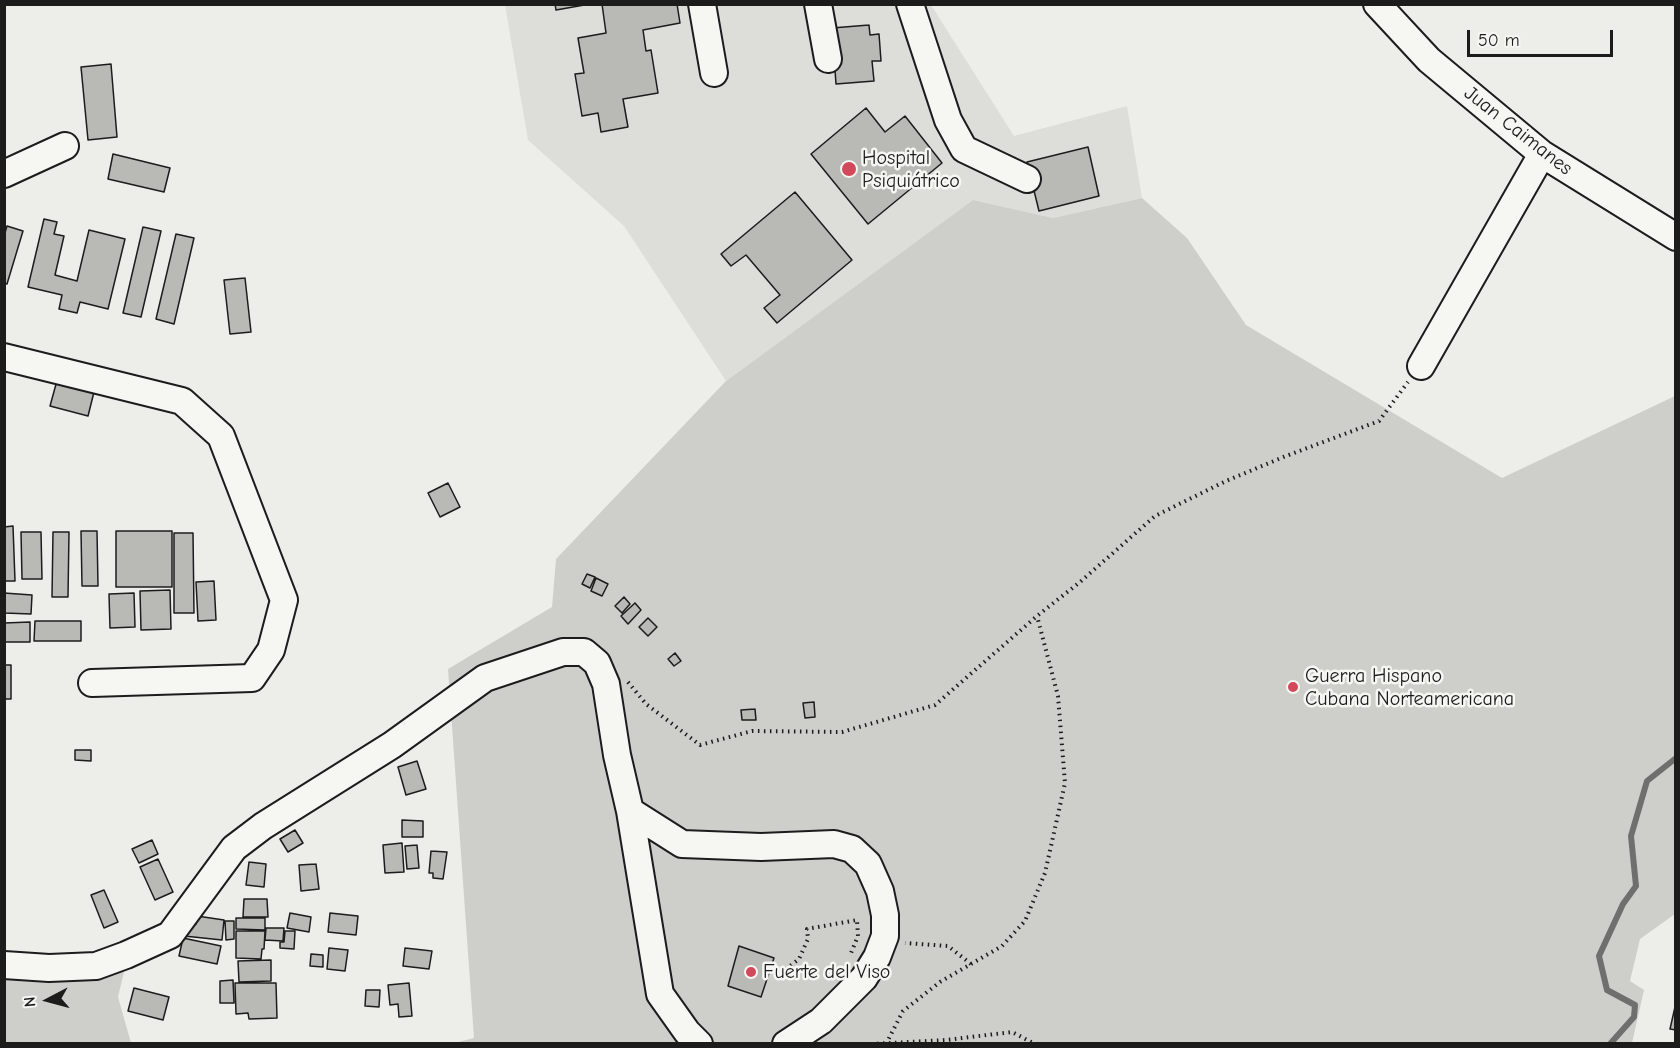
<!DOCTYPE html>
<html>
<head>
<meta charset="utf-8">
<style>
  body { margin:0 }
  #map { position:relative; width:1680px; height:1048px; overflow:hidden; background:#edede9; font-family:"Comic Neue",sans-serif }
  canvas { display:block }
  .frame { position:absolute; inset:0; border:6px solid #1c1c1c; pointer-events:none }
  .north { position:absolute; left:18px; top:970px; width:60px; height:60px; -webkit-text-stroke:4px #f6f6f2; paint-order:stroke; rotate:264deg; font-size:16px; font-weight:700; line-height:24px; text-align:center; color:#1c1c1c }
  .north::after { content:''; display:block; margin:auto; width:21px; height:27px; background:#1c1c1c; clip-path:polygon(50% 0,100% 100%,50% 72%,0 100%) }
  .scale { position:absolute; left:1467px; top:30px; width:146px; height:27px; box-sizing:border-box; border:3px solid #1c1c1c; border-top:0; padding-left:8px; font-size:18px; line-height:21px; white-space:nowrap; color:#1c1c1c; -webkit-text-stroke:4px #f6f6f2; paint-order:stroke }
</style>
</head>
<body>
<div id="map">
<canvas width="1680" height="1048"></canvas>
<div class="frame"></div>
<div class="north">N</div>
<div class="scale">50 m</div>
</div>
<script>
const context = document.querySelector('canvas').getContext('2d');
context.lineJoin = 'round';
function fillPath(path, color) { context.fillStyle = color; context.fill(path, 'evenodd'); }
const poly = rows => new Path2D(rows.map(r => 'M' + r).join(''));
function trace(path, color, width, dash) { context.strokeStyle = color; context.lineWidth = width; context.lineCap = dash ? 'butt' : 'round'; context.setLineDash(dash || []); context.stroke(path); }
function write(font, color, halo, rows, align = 'center') {
  context.font = font + ' "Comic Neue",sans-serif'; context.lineWidth = 5; context.setLineDash([]); context.textBaseline = 'middle'; context.strokeStyle = halo; context.fillStyle = color; for (const [text, x, y, turn = 0] of rows) {
    context.save(); context.translate(x, y); context.rotate((+turn || 0) * Math.PI / 180); context.textAlign = isNaN(turn) ? turn : align; if (halo) context.strokeText(text, 0, 0); context.fillText(text, 0, 0); context.restore();
  }
}
fillPath(poly([
  [505,5,931,5,1014,136,1127,106,1142,198,1053,218,973,200,726,381,624,226,528,140]
]), '#ddddda');
fillPath(poly([
  [1142,198,1187,238,1246,325,1502,478,1675,396,1675,914,1640,939,1630,981,1644,990,1632,1043,454,1043,474,1038,448,669,552,607,556,559,726,381,973,200,1053,218],
  [124,972,118,997,131,1043,5,1044,5,974,50,976]
]), '#cececb');
trace(poly([
  [1610,1044,1634,1017,1635,1005,1607,990,1599,956,1623,904,1636,886,1631,836,1647,781,1676,758]
]), '#6f6f6d', 6);
const building = poly([
  [555,4,590,4,556,10,555,4],
  [602,4,677,4,680,23,643,30,646,51,651,50,658,93,623,99,628,127,601,132,598,113,582,116,575,74,584,73,578,38,606,33,602,4],
  [869,25,870,35,879,34,881,61,872,61,874,81,836,84,832,28,869,25],
  [111,64,117,137,88,140,81,67,111,64],
  [866,108,885,132,905,116,942,163,868,224,811,154,866,108],
  [1088,147,1099,196,1039,211,1027,162,1088,147],
  [113,154,170,168,164,192,108,179,113,154],
  [795,192,852,260,777,323,764,308,780,295,746,255,731,266,721,254,795,192],
  [44,219,57,222,54,234,64,236,55,275,77,281,89,230,125,239,108,309,80,302,77,313,59,309,62,295,28,287,44,219],
  [7,226,23,231,7,284,4,283,4,236,7,226],
  [143,227,161,231,141,317,123,313,143,227],
  [176,234,194,238,174,324,156,319,176,234],
  [245,278,251,332,230,334,224,280,245,278],
  [58,377,95,388,88,416,50,406,58,377],
  [448,483,460,507,440,517,428,493,448,483],
  [13,526,15,581,4,581,4,527,13,526],
  [81,531,97,531,98,586,82,586,81,531],
  [116,531,172,531,172,587,116,587,116,531],
  [21,532,41,532,42,579,22,579,21,532],
  [53,532,69,532,68,597,52,597,53,532],
  [174,533,193,533,194,613,174,613,174,533],
  [587,574,595,577,590,588,582,584,587,574],
  [596,578,608,584,602,596,591,591,596,578],
  [214,581,216,620,198,621,196,582,214,581],
  [170,590,171,629,141,630,140,591,170,590],
  [4,593,32,595,31,614,4,613,4,593],
  [134,593,135,627,110,628,109,594,134,593],
  [624,597,630,604,622,613,615,606,624,597],
  [635,603,641,610,628,624,621,616,635,603],
  [648,618,657,627,648,636,639,627,648,618],
  [35,621,81,621,81,641,34,641,35,621],
  [30,622,30,642,4,642,4,623,30,622],
  [675,653,681,661,674,666,668,659,675,653],
  [4,665,11,665,11,699,4,699,4,665],
  [814,702,815,717,805,718,803,703,814,702],
  [755,709,756,720,742,720,741,710,755,709],
  [75,750,91,750,91,761,75,760,75,750],
  [417,761,426,789,406,795,398,767,417,761],
  [402,820,423,821,423,837,402,837,402,820],
  [295,830,303,843,288,852,280,839,295,830],
  [152,840,158,854,139,863,132,849,152,840],
  [402,843,404,872,385,873,383,845,402,843],
  [417,845,419,868,407,869,405,846,417,845],
  [431,851,447,852,443,879,433,878,433,873,429,873,431,851],
  [158,859,173,892,155,900,140,867,158,859],
  [249,862,266,864,264,887,246,885,249,862],
  [316,864,319,889,301,891,299,865,316,864],
  [104,890,118,922,104,928,91,895,104,890],
  [244,899,267,899,268,917,243,917,244,899],
  [290,913,311,917,309,932,287,928,290,913],
  [330,913,358,916,356,935,328,932,330,913],
  [197,916,224,920,222,940,184,936,186,923,196,924,197,916],
  [236,918,265,918,265,930,236,929,236,918],
  [225,921,234,921,234,939,226,940,225,921],
  [266,928,284,928,283,941,265,940,266,928],
  [236,931,265,931,264,949,262,949,261,959,236,958,236,931],
  [285,931,295,931,294,949,280,948,280,942,284,942,285,931],
  [183,938,221,946,217,964,179,956,183,938],
  [739,946,774,958,761,997,728,986,739,946],
  [329,948,348,950,345,971,327,969,329,948],
  [405,948,432,951,429,969,403,966,405,948],
  [311,954,323,955,323,967,310,966,311,954],
  [271,960,271,981,239,982,238,961,271,960],
  [233,980,234,1003,220,1003,220,981,233,980],
  [235,983,276,983,277,1018,249,1019,248,1013,236,1014,235,983],
  [409,983,412,1016,399,1017,398,1004,390,1005,388,985,409,983],
  [134,988,169,997,163,1020,128,1011,134,988],
  [366,990,380,990,379,1007,365,1006,366,990],
  [1675,1007,1676,1007,1676,1030,1670,1029,1675,1007]
]);
fillPath(building, '#b9b9b6');
trace(building, '#1c1c1c', 1.5);
const minor = poly([
  [702,4,714,73],
  [818,4,828,59],
  [910,4,948,120,964,149,1027,179],
  [1377,4,1429,60,1542,154,1676,237],
  [4,174,65,146],
  [4,357,182,401,221,436,284,600,271,650,252,678,92,683],
  [1421,366,1542,154],
  [630,811,682,844,761,847,834,844,852,849,868,864,880,891,885,915,885,936,877,957,864,978,821,1021,786,1044],
  [4,965,49,968,96,966,126,955,170,935,234,848,263,826,392,745,485,678,563,652,584,652,597,663,606,684,617,755,630,811,660,994,687,1032,699,1044]
]);
trace(minor, '#1c1c1c', 30);
trace(poly([
  [628,682,646,704,700,745,752,731,842,732,935,705,1037,616,1080,582,1155,516,1226,481,1286,456,1379,421,1408,382],
  [971,964,1002,946,1025,921,1045,873,1065,783,1058,696,1037,616],
  [781,973,799,959,808,939,807,929,857,920,858,936,851,953],
  [871,1044,946,1040,1012,1032,1035,1044],
  [886,1044,903,1011,940,982,971,964,948,946,905,943]
]), '#1c1c1c', 4, [1.5, 4.5]);
trace(minor, '#f6f6f2', 26);
for (const [x, y, r, color] of [
  [849,169,8,"#d1495b"],
  [1293,687,6,"#d1495b"],
  [751,972,6,"#d1495b"]
]) { const dot = new Path2D(); dot.arc(x, y, r, 0, 2 * Math.PI); context.fillStyle = color; context.fill(dot); trace(dot, '#f6f6f2', 2); }
write('20px', '#1c1c1c', '#f6f6f2', [
  ["Juan Caimanes",1518,131,38]
]);
write('20px', '#1c1c1c', '#f6f6f2', [
  ["Hospital",862,158],
  ["Psiquiátrico",862,181],
  ["Guerra Hispano",1305,676],
  ["Cubana Norteamericana",1305,699],
  ["Fuerte del Viso",763,972]
], 'left');
</script>
</body>
</html>
